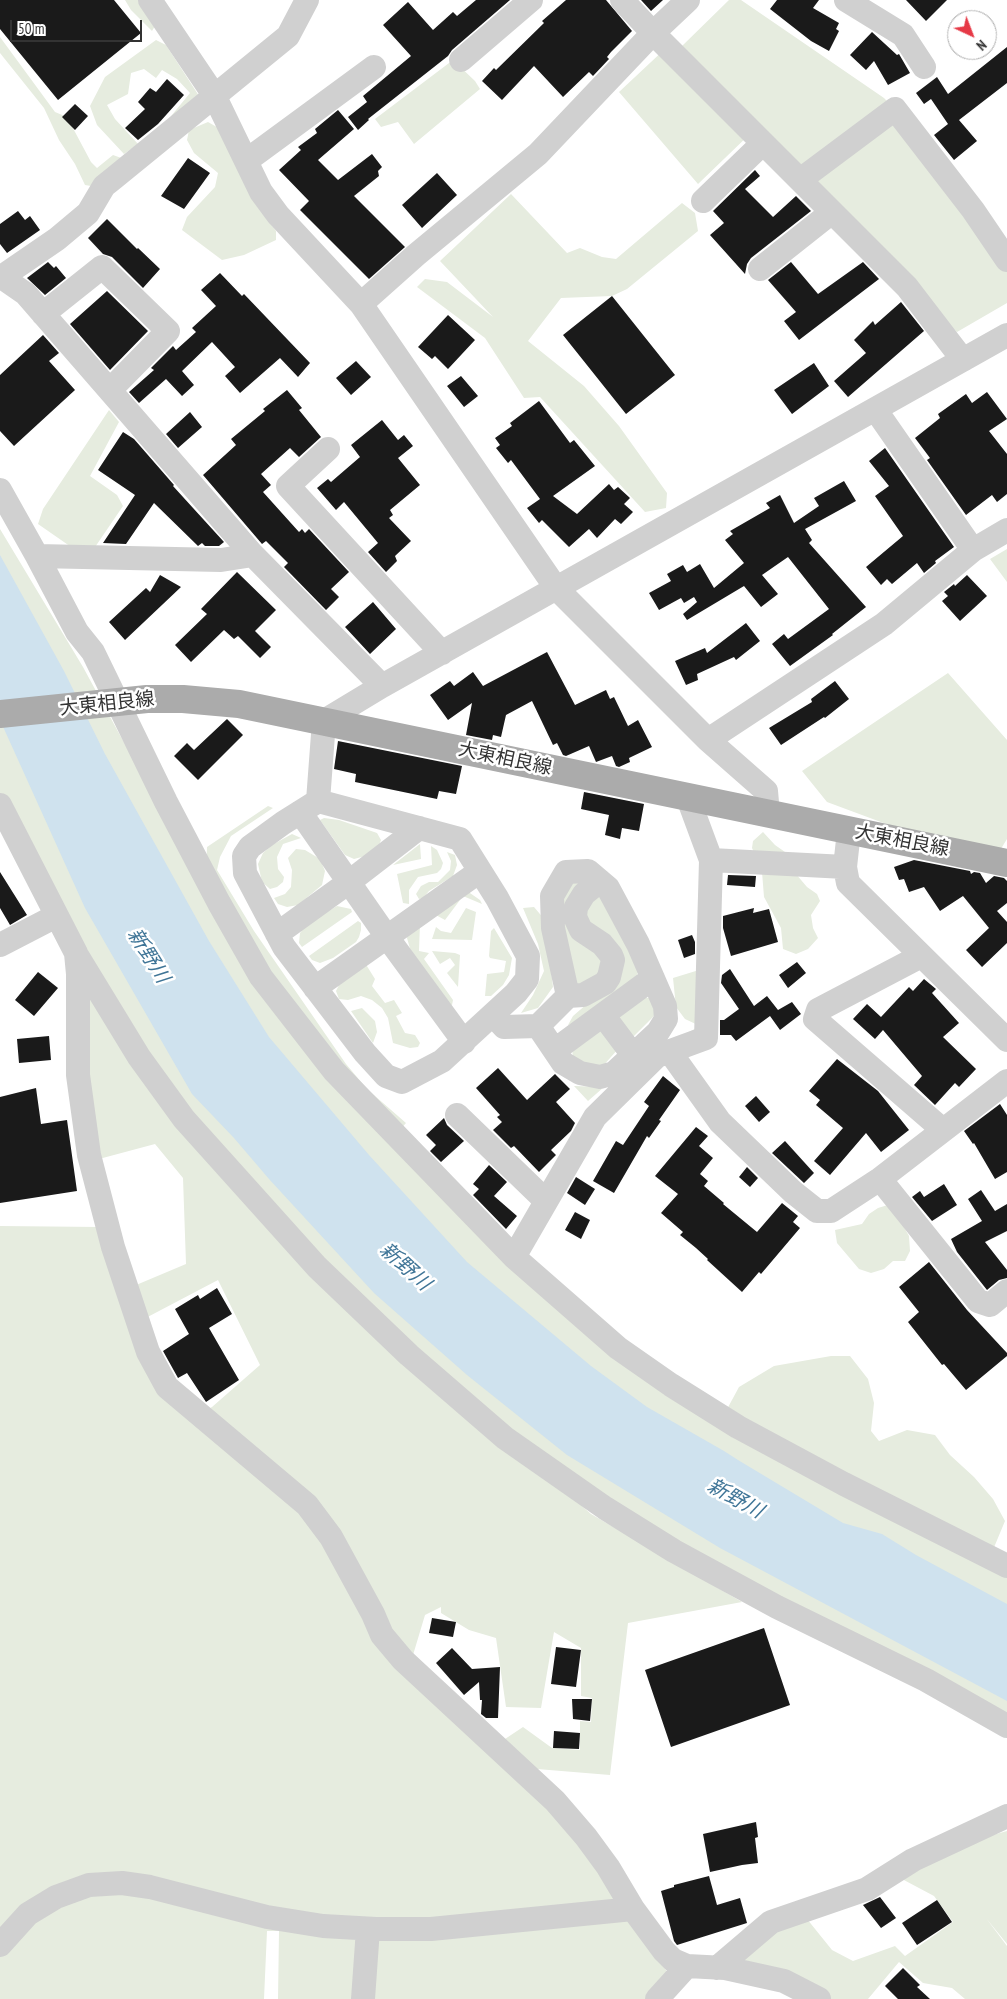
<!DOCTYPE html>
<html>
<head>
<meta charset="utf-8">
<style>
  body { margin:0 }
  #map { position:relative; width:1007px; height:1999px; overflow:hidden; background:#fff; font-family:"PT Sans Narrow",sans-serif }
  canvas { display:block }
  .north { position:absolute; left:947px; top:10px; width:50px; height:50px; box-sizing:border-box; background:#fff; border:1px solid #adadad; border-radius:50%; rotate:137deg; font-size:14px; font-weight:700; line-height:20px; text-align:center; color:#333 }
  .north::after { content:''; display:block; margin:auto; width:18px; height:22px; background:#e63946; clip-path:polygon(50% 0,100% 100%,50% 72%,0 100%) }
  .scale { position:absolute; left:10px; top:20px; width:132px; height:22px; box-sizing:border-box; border:2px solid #333; border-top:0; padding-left:6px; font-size:15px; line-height:18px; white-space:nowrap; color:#333; -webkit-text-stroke:4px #fff; paint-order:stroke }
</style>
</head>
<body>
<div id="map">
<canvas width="1007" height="1999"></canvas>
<div class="north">N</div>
<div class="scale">50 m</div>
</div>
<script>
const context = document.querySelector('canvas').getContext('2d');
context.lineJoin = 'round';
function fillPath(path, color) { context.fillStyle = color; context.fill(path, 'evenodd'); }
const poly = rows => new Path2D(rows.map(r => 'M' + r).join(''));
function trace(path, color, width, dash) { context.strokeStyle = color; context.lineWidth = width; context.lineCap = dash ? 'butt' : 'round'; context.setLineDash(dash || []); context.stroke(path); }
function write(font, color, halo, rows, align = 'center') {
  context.font = font + ' "PT Sans Narrow","Noto Sans JP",sans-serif'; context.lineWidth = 5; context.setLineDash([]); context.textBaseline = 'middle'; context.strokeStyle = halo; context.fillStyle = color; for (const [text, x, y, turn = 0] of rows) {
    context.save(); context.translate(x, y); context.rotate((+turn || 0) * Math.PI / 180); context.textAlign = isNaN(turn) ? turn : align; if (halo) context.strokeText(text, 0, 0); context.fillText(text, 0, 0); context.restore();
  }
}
fillPath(poly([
  [125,0,138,0,155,26,152,31,131,10],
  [729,0,741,0,884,98,895,109,1007,262,1007,303,957,332,907,287,803,169,682,46],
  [0,37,55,112,67,117,91,162,97,168,113,155,124,159,97,187,85,185,75,164,59,140,44,108,0,53],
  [156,40,166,45,201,99,167,121,190,93,177,79,162,70,156,78,144,69,131,73,128,94,107,105,115,119,138,144,124,154,97,125,90,106,105,77],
  [667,47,752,132,698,184,619,92],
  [453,60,475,81,480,89,414,144,398,122,381,127,375,119],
  [208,122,222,130,256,205,276,231,276,240,244,255,222,260,182,230,187,217,215,187,218,173,194,153,187,140,189,130],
  [511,194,567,253,580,248,602,257,616,259,682,203,695,213,698,231,627,289,612,296,561,298,528,341,584,386,619,426,667,493,666,508,645,512,540,397,524,398,485,338,417,287,425,279,447,282,493,317,440,261],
  [109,410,119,422,90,476,117,495,123,506,91,553,74,549,38,524,43,509],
  [0,529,83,667,198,879,236,954,618,1348,1007,1576,1007,1715,704,1568,451,1391,591,1514,742,1602,628,1623,610,1775,537,1769,505,1739,523,1727,552,1748,580,1750,580,1721,591,1722,592,1698,581,1696,581,1648,554,1632,541,1708,506,1707,496,1638,469,1630,441,1613,441,1607,425,1615,410,1665,595,1852,620,1910,669,1974,648,1999,278,1999,279,1931,267,1931,264,1999,0,1999,0,1226,100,1227,129,1288,186,1264,183,1178,155,1144,99,1159,82,1084,87,981,144,1049,81,957,0,795],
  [218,1280,260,1365,212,1407,199,1414,167,1387,140,1321],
  [1007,549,1007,582,990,559],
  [948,673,1007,740,1007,839,999,852,905,831,827,802,802,771],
  [268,806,273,808,231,836,220,857,217,870,254,931,346,1064,367,1089,406,1123,398,1132,267,975,206,874,207,847],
  [324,818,339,820,377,833,381,840,379,845,373,854,354,859,345,855,320,820],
  [763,832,775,845,785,852,758,861,752,848,753,841],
  [292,834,301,838,283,844,277,857,278,869,284,877,283,882,277,887,270,889,262,882,258,864,263,853,272,845],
  [420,844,421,859,393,865],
  [431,846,437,850,443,863,441,869,437,873,418,877,409,890,409,904,403,903,397,874,432,865],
  [296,849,305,850,320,859,325,871,322,885,298,905,287,907,278,904,274,898,285,894,291,887,292,870,288,858],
  [447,852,455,855,457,865,453,876,429,891,423,898,419,899,416,894,421,886,429,882,438,882,450,870,451,861],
  [790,867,807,887,817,894,820,901,811,915,813,928,818,938,808,949,796,954,783,949,781,928,764,897,762,872],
  [575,882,587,884,573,894,605,968,580,987,569,981,558,903,566,887],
  [467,891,480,900,482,904,463,896,445,920,434,914],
  [601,896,640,966,636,979,576,1023,568,1025,573,1016,588,1003,613,987,585,926,587,901],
  [337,906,351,909,352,912,302,947,299,943,300,933,308,923],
  [534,907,545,920,553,987,538,1008,521,1013,533,995,544,971,538,944,523,908],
  [466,908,476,912,472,940,432,939,436,927,441,931,451,933],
  [358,921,361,923,361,930,359,937,356,942,333,958,320,963,312,960,309,956],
  [420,923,419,951,429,953,424,959,453,1000,452,1005,446,1004,411,952,407,938,409,930],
  [494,928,512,958,509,975,503,985,491,996,485,996,487,974,504,972,506,961,490,958,489,956,491,931],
  [432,951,455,953,460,955,458,987,447,973,455,965,450,958,440,964],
  [365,963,375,979,372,986,385,1003,394,1000,402,1013,396,1016,405,1033,415,1035,420,1043,418,1047,410,1048,393,1043,388,1018,382,1008,372,1000,361,996,348,1000,339,999,336,991,345,973],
  [699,970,701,1040,659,1049,700,1026,685,1019,676,1007,673,978],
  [643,997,654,999,656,1014,630,1040,617,1016],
  [362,1008,375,1021,377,1032,373,1043,351,1011],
  [599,1025,619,1048,602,1067,573,1059,572,1047],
  [574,1086,604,1087,588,1101],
  [891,1204,909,1236,910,1251,905,1261,893,1261,884,1269,871,1273,859,1269,837,1243,835,1230,862,1224,869,1214,878,1208],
  [831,1356,850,1356,868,1379,874,1403,871,1431,879,1441,907,1430,935,1435,950,1455,974,1477,993,1499,1005,1521,990,1557,726,1411,739,1387,774,1366],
  [1007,1831,1007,1944,986,1918,1007,1946,1007,1999,965,1999,952,1988,923,1983,899,1962,868,1999,823,1999,735,1969,777,1922,807,1919,832,1950,853,1961,895,1946,905,1956,953,1922,934,1896,902,1879,927,1853]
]), '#e6ecdf');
fillPath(poly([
  [0,555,64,671,105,754,209,941,269,1037,369,1155,467,1262,591,1366,647,1407,724,1451,738,1460,843,1523,882,1534,916,1555,1007,1604,1007,1701,720,1548,567,1455,467,1375,374,1293,269,1179,234,1138,192,1094,85,908,0,720]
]), '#cfe2ee');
fillPath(poly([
  [0,0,114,0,141,33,58,100,0,29],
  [476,0,510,0,452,50,448,56,368,119,369,120,358,130,348,117,367,102,363,96,411,56,383,25,408,2,433,30,453,12,457,16],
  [566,0,606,0,632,31,611,52,607,57,609,59,593,76,589,72,563,97,534,66,502,100,482,81,494,68,496,70,544,23,542,21],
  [641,0,663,0,651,11],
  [777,0,819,0,813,8,839,23,836,29,839,31,829,51,811,41,770,9],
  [906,0,947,0,926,21],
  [872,32,897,55,899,54,910,73,888,85,874,61,866,70,850,55],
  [1007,47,1007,83,959,120,977,141,954,160,934,135,948,124,931,99,924,104,916,93,937,77,948,94],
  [167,79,184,95,158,124,138,140,125,128,145,109,138,102,150,88,156,92],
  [75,104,88,116,75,130,62,117],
  [338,110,354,129,318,160,338,180,372,154,382,167,378,171,379,176,354,196,405,247,369,279,300,210,309,201,279,170,301,150,298,147,317,133,315,129],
  [188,158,210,173,184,209,161,196],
  [755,170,760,176,745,189,773,217,796,196,811,211,751,258,747,264,745,274,710,235,724,223,713,211],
  [437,173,457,195,422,228,402,205],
  [18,211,25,220,30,216,40,230,7,253,0,244,0,224],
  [107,219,137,249,138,248,160,269,143,288,112,257,103,254,88,238],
  [48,262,54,268,56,266,66,278,45,295,27,278],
  [791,262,818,294,863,262,879,279,799,340,784,321,796,312,768,280],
  [220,273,242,296,244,294,310,363,298,377,280,358,240,393,225,376,235,367,212,342,182,371,194,385,182,396,166,379,139,403,129,392,154,370,151,368,173,346,176,350,196,332,192,328,216,306,201,290],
  [107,291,148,331,110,370,70,324],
  [612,296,675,375,626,414,563,335],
  [901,302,924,331,848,397,834,381,866,353,854,340,873,321,875,325],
  [448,315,475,340,448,369,435,356,432,359,418,347],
  [43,335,59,353,49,361,75,390,14,446,0,431,0,375],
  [356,361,371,377,351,395,336,378],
  [814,363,829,386,792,414,774,390],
  [461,376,478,396,464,407,447,386],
  [287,390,302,408,299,410,321,437,299,457,290,448,261,474,271,485,263,492,299,532,302,529,305,533,309,529,349,572,331,589,339,597,326,610,284,567,288,563,266,541,262,544,203,475,236,445,231,439,265,411,263,409],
  [987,392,1007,419,989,431,1007,454,1007,494,997,502,992,495,966,515,927,460,930,458,915,438,940,418,938,414,966,394,972,403],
  [539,401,570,443,574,440,595,466,553,496,577,514,609,484,614,490,618,487,630,498,624,504,633,512,621,524,615,519,597,538,589,529,569,547,542,520,539,523,527,508,540,499,511,460,508,463,496,448,500,445,495,438,512,426,510,423],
  [190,412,202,427,178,448,166,434],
  [382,420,398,440,404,435,413,446,398,458,420,485,390,510,393,515,389,518,411,541,395,556,397,561,386,572,368,552,378,543,344,502,336,510,317,488,328,479,331,482,360,457,351,445],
  [123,432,134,439,174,485,173,486,224,542,219,546,205,546,202,543,198,546,154,503,126,544,103,543,135,495,98,470],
  [885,448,954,547,935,561,936,563,924,573,917,563,892,584,887,579,881,585,866,567,903,536,875,496,889,486,869,461],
  [844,481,856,501,805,529,812,540,809,543,866,607,832,634,833,635,790,666,772,644,784,634,788,639,829,609,788,557,762,575,778,594,761,607,744,586,687,620,683,614,697,602,694,597,684,603,681,598,659,610,649,593,671,581,667,574,683,565,687,572,700,564,714,588,744,563,725,540,733,534,730,531,770,508,766,503,780,495,794,523,819,506,814,498],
  [237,572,276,610,255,631,271,647,260,658,238,636,234,639,224,630,191,662,175,645,207,614,201,609],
  [160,575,181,587,125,640,109,622,146,588,150,592],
  [967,575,987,596,960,621,942,601,948,596,944,592,954,584,955,586],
  [373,602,396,629,370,654,345,627],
  [746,623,760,641,736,660,734,657,697,674,698,680,686,685,675,661,705,648,707,653],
  [547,652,575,705,606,690,610,699,614,697,628,726,638,720,652,747,629,758,630,762,619,767,616,766,612,756,596,762,589,746,566,756,563,755,557,743,553,745,532,701,506,715,501,737,493,735,492,740,466,735,472,703,448,720,430,695,450,681,454,686,473,672,483,686],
  [835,681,849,699,825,718,824,717,781,745,769,728,812,702,811,699],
  [227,719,243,735,198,780,174,756,187,743,194,750],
  [338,741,462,766,456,794,439,791,437,799,355,782,356,774,334,769],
  [584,792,644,804,639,831,622,828,620,839,605,835,609,815,581,809],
  [914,860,970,871,971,874,974,872,980,873,986,883,994,876,1004,878,1007,881,1007,903,997,911,1007,922,1007,943,982,967,966,950,989,928,963,896,940,911,924,887,909,892,904,879,899,880,894,867],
  [0,872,27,915,10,925,0,908],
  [728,875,756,876,755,887,727,885],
  [754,908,753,913,769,909,778,942,731,956,723,928,723,916],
  [692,935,695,942,695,954,684,958,678,940],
  [797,962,806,973,788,988,779,975],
  [730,969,754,1006,767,996,778,1010,792,1002,801,1014,780,1030,770,1016,736,1041,731,1035,720,1035,720,1020,724,1020,739,1009,721,983,722,975],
  [38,972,58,988,34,1016,15,1000],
  [924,979,936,989,932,993,959,1023,943,1037,976,1069,959,1087,955,1083,935,1105,914,1085,922,1076,883,1030,875,1039,853,1019,867,1004,881,1017,909,987,913,991],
  [49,1036,51,1060,19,1063,17,1039],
  [837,1059,878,1091,909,1130,881,1152,866,1133,830,1175,814,1161,843,1128,816,1105,820,1100,809,1091],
  [498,1068,527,1100,555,1074,570,1089,556,1102,575,1123,571,1131,551,1150,556,1155,539,1172,514,1146,511,1148,493,1130,502,1122,497,1117,500,1115,476,1088],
  [663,1076,680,1090,659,1120,661,1121,649,1138,647,1136,614,1193,593,1181,616,1141,623,1145,649,1106,644,1102],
  [36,1088,41,1124,67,1120,77,1191,0,1203,0,1097],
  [756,1096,770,1112,759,1122,745,1106],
  [1000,1104,1007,1115,1007,1172,995,1179,974,1143,973,1144,964,1131],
  [444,1118,447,1125,464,1141,441,1162,430,1151,436,1145,426,1135],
  [696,1127,708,1136,699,1146,713,1158,700,1174,708,1181,704,1186,724,1203,723,1204,757,1232,782,1203,798,1216,793,1222,800,1228,761,1274,759,1272,742,1292,707,1260,708,1259,696,1248,680,1235,683,1232,661,1213,678,1194,655,1176],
  [785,1141,814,1173,804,1183,772,1153],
  [489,1165,507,1182,494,1196,517,1216,506,1229,473,1195,479,1189,473,1184],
  [747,1167,758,1178,750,1187,739,1177],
  [576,1177,595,1189,585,1205,567,1193],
  [944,1184,957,1205,932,1221,912,1197,920,1191,924,1197],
  [981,1190,995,1211,1007,1204,1007,1231,985,1242,1007,1270,1007,1278,999,1280,987,1290,957,1252,951,1239,982,1221,968,1199],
  [575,1212,590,1220,581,1239,565,1230],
  [929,1262,967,1310,1007,1353,1007,1356,966,1390,944,1364,942,1365,908,1322,919,1312,899,1287],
  [217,1288,232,1314,209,1328,239,1380,206,1402,187,1373,178,1378,163,1351,189,1334,175,1309,198,1295,200,1299],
  [432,1618,456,1622,453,1637,429,1633],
  [764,1628,790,1705,671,1747,645,1670],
  [556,1647,581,1650,576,1687,551,1684],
  [452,1648,472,1669,500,1667,498,1718,486,1718,481,1714,482,1700,480,1700,479,1682,464,1695,436,1663],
  [572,1699,592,1699,590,1721,573,1719],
  [554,1731,580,1733,579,1749,553,1748],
  [756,1822,758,1837,755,1838,758,1863,742,1865,710,1872,703,1834],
  [709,1876,717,1905,740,1898,747,1923,677,1945,674,1941,661,1891,674,1887,674,1885],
  [880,1897,896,1918,881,1928,863,1905],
  [937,1900,952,1922,917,1945,902,1923],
  [903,1968,920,1985,917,1987,930,1999,898,1999,885,1986]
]), '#1a1a1a');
trace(poly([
  [150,0,214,95,261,192,278,215,361,304,556,588,708,740,766,791,768,814],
  [622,0,653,33,907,287,963,360],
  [846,0,903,35,924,67],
  [461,60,531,0],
  [246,161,374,67],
  [800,180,895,109,973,210,1007,260],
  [703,201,763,143],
  [760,269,832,212],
  [0,276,26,294,253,555,382,686],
  [0,278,57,239,88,213,104,186,114,178,288,36,307,0],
  [361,304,416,255,538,154,653,33,688,0],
  [43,314,102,267,168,331,110,390],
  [875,409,973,550,1007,530],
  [328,449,288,486,442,653],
  [0,490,37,556,77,632,93,652,166,802,219,903,261,977,334,1071,514,1257,618,1348,671,1385,738,1427,844,1484,1007,1566],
  [37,556,221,560,253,555],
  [708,740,884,624,973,550],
  [318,801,460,839,497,898,528,956,527,979,516,993,442,1061,402,1082,386,1076,365,1053,284,947,245,873,244,856,250,847,283,823,318,801,324,721,382,686,1007,335],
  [0,805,76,953,78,974,78,1075,89,1155,113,1247,148,1352,167,1387,307,1505,331,1537,373,1614,382,1635,403,1660,555,1801,586,1837,608,1867,633,1909,664,1951,673,1960,687,1966,725,1968,784,1981,819,1999],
  [300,812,387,937,464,1042],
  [849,831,845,867,848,883,1007,1040],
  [711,860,845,867],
  [277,934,349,882,419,828],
  [0,945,56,916],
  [921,956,818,1010,815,1019,943,1130],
  [78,957,139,1057,184,1119,317,1267,409,1355,505,1438,605,1508,674,1551,777,1607,926,1680,1007,1726],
  [315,988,480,871],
  [493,1015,504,1027,538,1026,563,1063,580,1073,600,1077,614,1073,658,1032,666,1019,665,1006,638,944,608,888,588,871,566,872,552,896,553,928,568,996],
  [603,1015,633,1055],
  [538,1026,568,996,583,995,605,983,609,977,613,960,611,955,602,944,581,930,575,917,576,907,584,894,600,881],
  [555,1050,653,978],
  [670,1052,720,1122,793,1192,817,1211,831,1211,880,1179,1007,1081],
  [457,1115,546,1201],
  [880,1179,978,1301,990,1305,1007,1291],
  [514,1257,595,1117,657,1056,706,1038,711,860,688,798],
  [0,1945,28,1914,56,1897,89,1885,122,1883,150,1887,267,1917,323,1926,376,1929,431,1929,633,1909],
  [717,1968,771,1922,867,1889,913,1860,1007,1816],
  [363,1999,368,1929],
  [657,1999,687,1966]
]), '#d0d0d0', 24);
trace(poly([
  [0,714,147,699,183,699,239,704,1007,863]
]), '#ababab', 28);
write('19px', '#333', '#fff', [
  ["大東相良線",107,704,-6],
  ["大東相良線",505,759,12],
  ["大東相良線",902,841,11]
]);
write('italic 20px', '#3f7597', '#fff', [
  ["新野川",148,956,58],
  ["新野川",405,1267,42],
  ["新野川",735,1499,29]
]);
</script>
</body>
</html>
